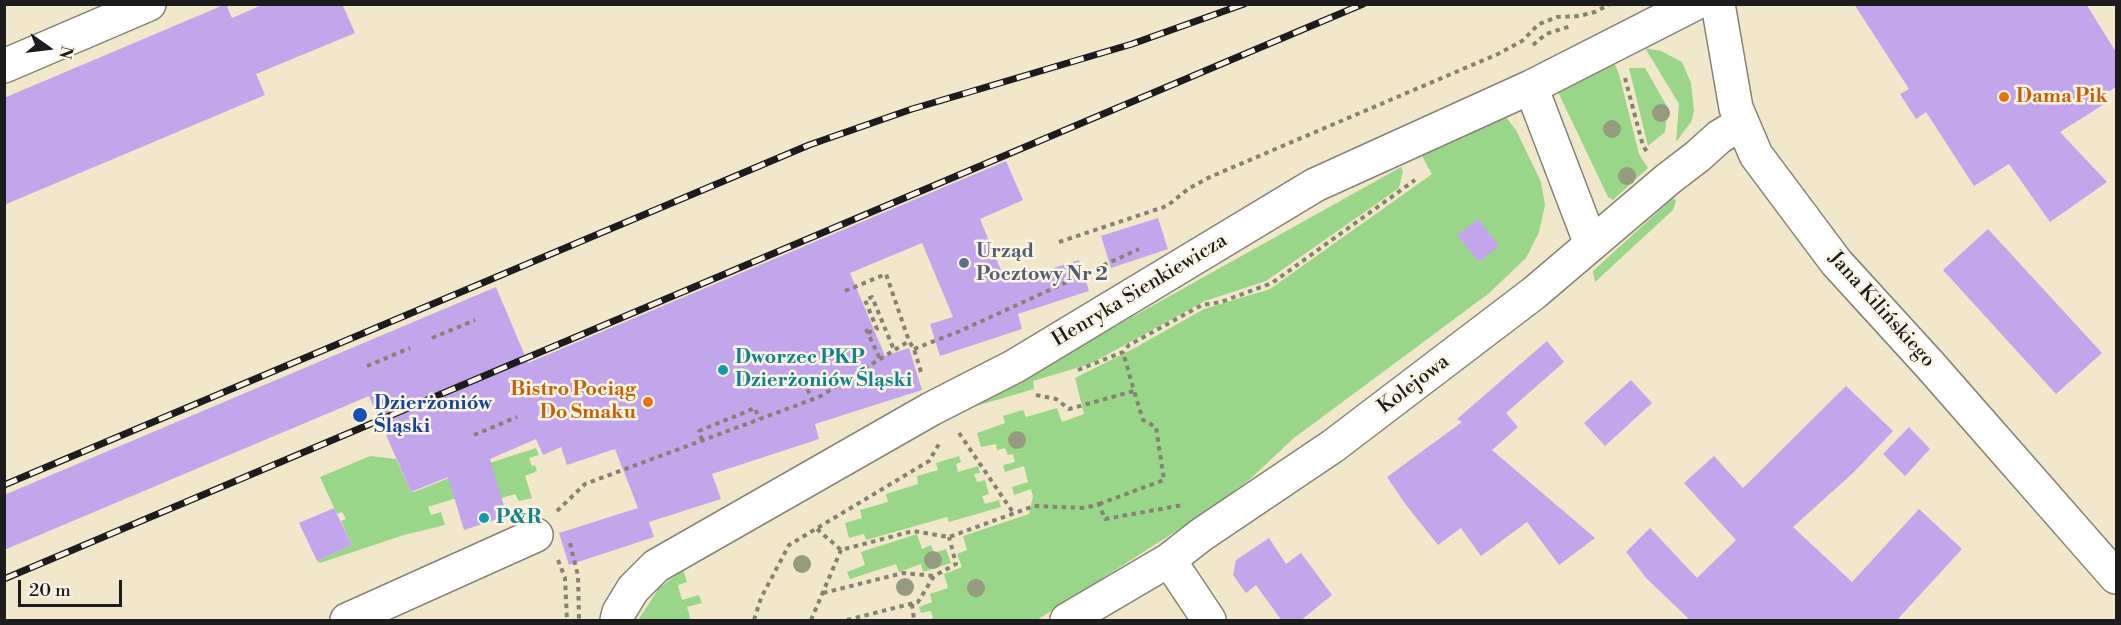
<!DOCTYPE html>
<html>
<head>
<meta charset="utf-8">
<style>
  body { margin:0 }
  #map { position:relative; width:2121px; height:625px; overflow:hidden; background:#f1e7ca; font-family:"Libre Bodoni",serif }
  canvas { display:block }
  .frame { position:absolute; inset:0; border:6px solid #1c1c1c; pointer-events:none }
  .north { position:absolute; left:18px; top:18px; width:60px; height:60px; -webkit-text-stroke:4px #fcf5e5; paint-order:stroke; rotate:104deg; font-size:16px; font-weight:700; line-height:24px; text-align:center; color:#1c1c1c }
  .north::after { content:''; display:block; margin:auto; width:21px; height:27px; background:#1c1c1c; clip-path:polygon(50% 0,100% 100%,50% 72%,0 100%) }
  .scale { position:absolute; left:18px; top:580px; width:104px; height:27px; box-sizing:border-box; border:3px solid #1c1c1c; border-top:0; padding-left:8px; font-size:18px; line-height:21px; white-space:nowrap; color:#1c1c1c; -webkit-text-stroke:4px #fcf5e5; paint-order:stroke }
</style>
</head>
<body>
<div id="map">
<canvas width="2121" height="625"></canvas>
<div class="frame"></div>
<div class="north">N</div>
<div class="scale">20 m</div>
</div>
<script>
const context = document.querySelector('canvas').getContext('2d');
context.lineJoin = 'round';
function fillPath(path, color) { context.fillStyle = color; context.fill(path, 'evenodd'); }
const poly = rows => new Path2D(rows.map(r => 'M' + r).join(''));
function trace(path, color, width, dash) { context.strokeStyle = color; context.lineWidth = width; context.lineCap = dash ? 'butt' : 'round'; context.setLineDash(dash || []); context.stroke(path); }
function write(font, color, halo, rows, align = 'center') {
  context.font = font + ' "Libre Bodoni",serif'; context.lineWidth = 5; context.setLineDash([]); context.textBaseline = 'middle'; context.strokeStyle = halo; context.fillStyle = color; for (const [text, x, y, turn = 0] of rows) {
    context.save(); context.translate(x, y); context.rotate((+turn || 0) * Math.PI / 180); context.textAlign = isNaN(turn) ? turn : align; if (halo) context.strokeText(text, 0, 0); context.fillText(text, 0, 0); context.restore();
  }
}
fillPath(poly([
  [1645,48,1661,51,1682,62,1691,83,1694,111,1691,122,1676,142,1679,104],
  [1613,60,1619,74,1639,154,1648,168,1613,200,1608,197,1558,92,1559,88],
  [1629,68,1645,68,1668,108,1665,132,1648,146],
  [1499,116,1506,117,1516,130,1541,182,1545,205,1539,232,1526,258,1488,294,1294,438,1249,480,1203,514,1037,620,926,620,933,618,931,611,921,613,919,607,932,602,930,594,948,588,944,574,962,567,957,554,967,550,963,536,1029,514,1033,496,1031,489,1014,495,1012,487,1028,482,1024,466,1005,472,1003,465,1015,462,1013,454,1008,455,1005,448,997,450,996,444,981,447,977,433,1005,423,1003,416,1023,410,1026,417,1057,408,1062,422,1084,414,1075,378,1131,350,1204,309,1270,289,1432,174,1422,156],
  [1401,167,1403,171,1399,188,1266,281,1205,301,1090,364,1033,381,1034,389,969,408],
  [1673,198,1676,201,1673,210,1595,282,1593,271],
  [536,448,539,455,529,458,532,466,535,465,537,471,525,476,532,498,519,501,515,494,499,499,494,486,428,507,431,515,441,512,445,525,404,535,320,563,317,561,352,545,341,521,346,519,342,512,337,514,320,477,370,456,396,459,411,492,414,492,474,468],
  [959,456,961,462,956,464,958,472,978,466,980,473,974,474,977,482,985,480,989,494,982,496,985,504,999,500,1001,507,949,522,947,517,866,540,864,534,849,538,845,523,862,518,860,510,888,502,886,494,918,484,917,476,938,470,936,463],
  [917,534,922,549,931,545,934,553,946,549,951,563,923,572,921,564,899,572,896,564,850,579,847,572,865,565,861,552],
  [683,570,687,582,678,585,682,600,699,595,702,603,687,607,691,620,638,620,659,588]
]), '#9ad68a');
fillPath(poly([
  [226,4,232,18,264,4,342,4,355,33,256,74,265,95,4,205,4,98],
  [1854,4,2086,4,2116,52,2116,87,2105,94,2109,101,2060,132,2107,182,2050,222,2009,164,1974,186,1926,112,1916,119,1900,94,1909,89],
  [1006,161,1023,200,980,219,1006,283,1079,260,1089,291,1018,314,1022,329,940,356,930,324,953,317,922,243,850,273,885,356,909,348,922,390,815,424,819,439,712,474,721,499,649,522,654,537,569,565,559,533,638,508,615,449,567,465,561,447,543,455,536,439,490,459,507,516,464,530,448,477,411,492,369,396,4,550,4,495,496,287,528,363],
  [1158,218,1168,249,1111,268,1101,236],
  [1478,219,1499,246,1479,262,1457,235],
  [1988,229,2102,353,2056,394,1943,270],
  [1547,341,1564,362,1506,413,1518,427,1492,450,1595,538,1559,565,1527,522,1481,556,1461,528,1438,545,1406,505,1387,477,1462,422,1457,419],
  [1631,380,1652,403,1605,446,1584,423],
  [1846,386,1893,431,1853,473,1793,527,1852,582,1919,509,1962,549,1896,621,1691,621,1646,578,1626,552,1650,528,1697,578,1736,540,1684,483,1714,456,1743,488],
  [1909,427,1930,449,1905,476,1883,454],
  [334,508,352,545,317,561,299,523],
  [1269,538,1286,564,1301,553,1332,595,1300,621,1282,621,1256,585,1246,593,1233,575,1236,560]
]), '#c3a5eb');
const minor = poly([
  [1718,4,1736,108,1756,155,1836,262,1930,365,2116,577],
  [4,66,149,4],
  [1531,87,1591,244],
  [1169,560,1209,620],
  [347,620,536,535],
  [617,620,619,612,633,589,656,566,931,409,1015,366,1315,185,1531,87,1694,4],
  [1067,620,1169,560,1201,535,1333,446,1534,293,1668,179,1698,156,1719,137,1742,123]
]);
trace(minor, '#868273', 36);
trace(poly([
  [1533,45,1546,34,1571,26],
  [1625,78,1643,146,1648,153],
  [1059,242,1167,206,1188,189,1210,177,1498,54,1522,41,1539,24,1557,17,1579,16,1595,12,1610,4],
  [845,291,886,274,909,341,914,349,922,375],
  [866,329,880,359],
  [868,333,877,329,865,300,872,297,894,350],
  [432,338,475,320],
  [914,349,960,331,1139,249],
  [367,366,410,348],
  [1078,370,1123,352,1129,345,1202,305,1221,302,1272,283,1415,180],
  [804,381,812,400],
  [1036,395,1056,399,1069,409,1134,391,1123,352],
  [959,433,1014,514],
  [474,435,517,417],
  [702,440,699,431,755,408,759,419],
  [1099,504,1164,480,1156,427,1143,420,1134,391],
  [557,511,585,484,819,397,909,341],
  [817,529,841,550,913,531,949,537,1034,506,1085,508,1099,504,1105,519,1183,505],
  [570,543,578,576,579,620],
  [558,560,565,578,567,620],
  [823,593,903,573,934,576],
  [912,604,914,620],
  [754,620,761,598,789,545,929,461,939,444],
  [811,620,841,550],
  [847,620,918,602,934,576,956,564,949,537]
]), '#868273', 4, [4.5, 4.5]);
trace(minor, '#fff', 33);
const rail = poly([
  [4,485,809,145,912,109,1132,44,1244,4],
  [4,579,1363,4]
]);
trace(rail, '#1c1c1c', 7);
trace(rail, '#fcf5e5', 4.5, [14]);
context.fillStyle = '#949b7f';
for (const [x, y] of [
  [1661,113],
  [1612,129],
  [1627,176],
  [1017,440],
  [933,560],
  [802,564],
  [905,587],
  [976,588]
]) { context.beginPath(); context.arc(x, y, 9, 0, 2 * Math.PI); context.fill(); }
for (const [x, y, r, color] of [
  [2004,97,6,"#e8710a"],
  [964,263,6,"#5c6f8a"],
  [723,370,6,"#0f9aa8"],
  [648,402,6,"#e8710a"],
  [360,415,8,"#1a4fb4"],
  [484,518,6,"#0f9aa8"]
]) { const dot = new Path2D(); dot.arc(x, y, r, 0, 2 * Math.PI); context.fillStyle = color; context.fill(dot); trace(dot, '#fcf5e5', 2); }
write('bold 20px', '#c56008', '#fcf5e5', [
  ["Dama Pik",2016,97],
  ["Bistro Pociąg",636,390,"right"],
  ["Do Smaku",636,413,"right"]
], 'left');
write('bold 20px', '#4e5e75', '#fcf5e5', [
  ["Urząd",976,252],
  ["Pocztowy Nr 2",976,275]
], 'left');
write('20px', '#1c1c1c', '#fcf5e5', [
  ["Henryka Sienkiewicza",1140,291,-31],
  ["Jana Kilińskiego",1881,310,48],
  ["Kolejowa",1414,385,-37]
]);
write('bold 20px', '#0d838f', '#fcf5e5', [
  ["Dworzec PKP",735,358],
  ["Dzierżoniów Śląski",735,381],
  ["P&R",496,518]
], 'left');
write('bold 20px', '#164399', '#fcf5e5', [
  ["Dzierżoniów",374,404],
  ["Śląski",374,427]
], 'left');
</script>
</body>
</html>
